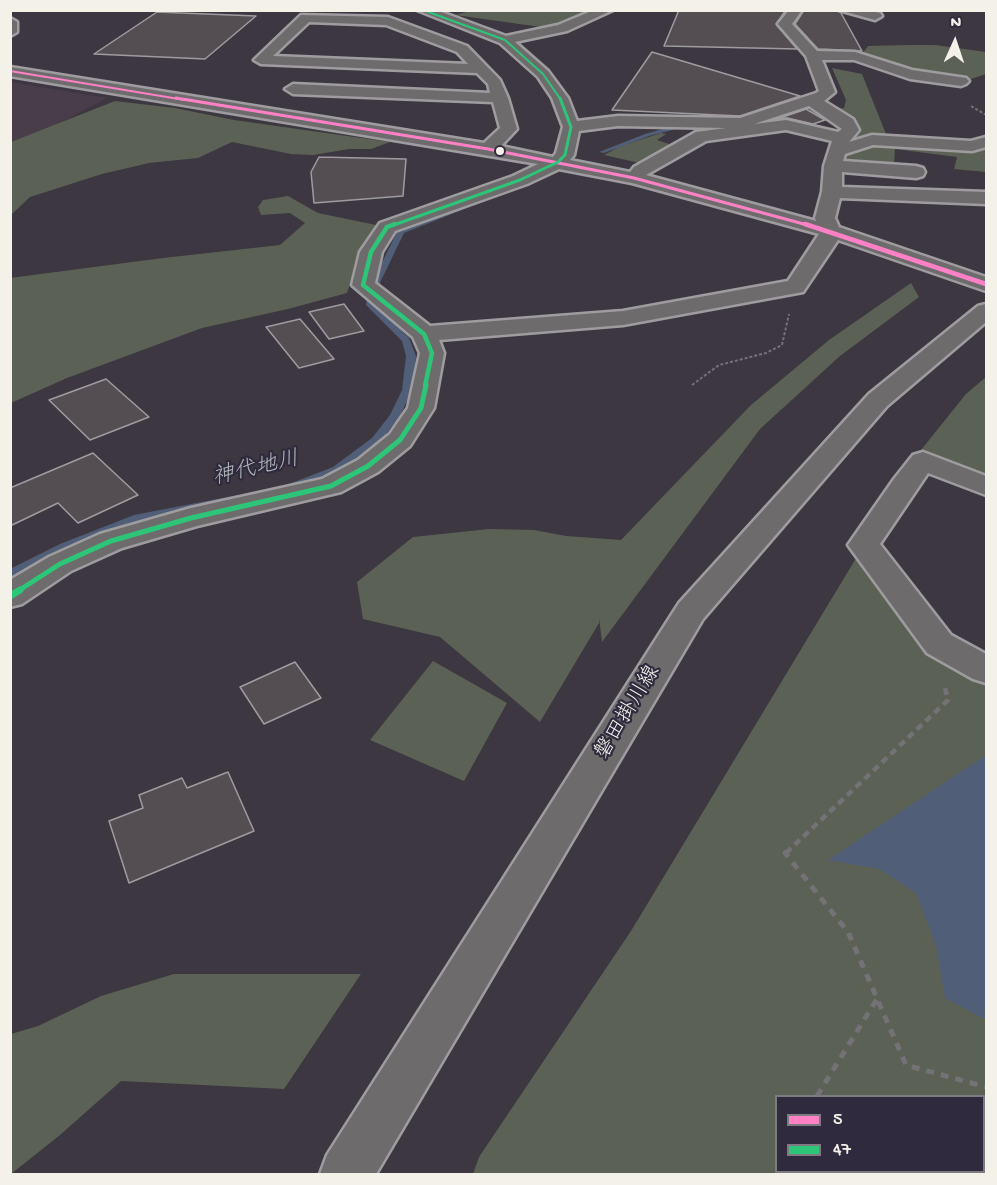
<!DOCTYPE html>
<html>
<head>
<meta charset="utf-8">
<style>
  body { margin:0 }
  #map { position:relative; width:997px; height:1185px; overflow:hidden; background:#3c3740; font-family:"Gochi Hand",sans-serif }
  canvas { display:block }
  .frame { position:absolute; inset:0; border:12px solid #f4f1e8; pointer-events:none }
  .legend { position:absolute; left:775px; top:1095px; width:210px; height:78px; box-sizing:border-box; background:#2f2a3d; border:2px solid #7e7a81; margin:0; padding:8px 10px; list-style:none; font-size:18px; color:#f4f1e8 }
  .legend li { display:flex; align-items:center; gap:12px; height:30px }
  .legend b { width:30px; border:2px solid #7e7a81 }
  .north { position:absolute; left:925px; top:12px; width:60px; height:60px; -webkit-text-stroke:4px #2f2a3d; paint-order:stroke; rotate:3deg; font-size:16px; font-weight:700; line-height:24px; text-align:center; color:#f4f1e8 }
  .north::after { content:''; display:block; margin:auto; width:21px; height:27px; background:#f4f1e8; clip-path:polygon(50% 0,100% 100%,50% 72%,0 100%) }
</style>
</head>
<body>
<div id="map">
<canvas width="997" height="1185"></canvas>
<div class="frame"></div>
<ul class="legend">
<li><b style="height:8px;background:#ff80c5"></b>5</li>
<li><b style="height:8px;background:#2dc577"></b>47</li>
</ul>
<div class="north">N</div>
</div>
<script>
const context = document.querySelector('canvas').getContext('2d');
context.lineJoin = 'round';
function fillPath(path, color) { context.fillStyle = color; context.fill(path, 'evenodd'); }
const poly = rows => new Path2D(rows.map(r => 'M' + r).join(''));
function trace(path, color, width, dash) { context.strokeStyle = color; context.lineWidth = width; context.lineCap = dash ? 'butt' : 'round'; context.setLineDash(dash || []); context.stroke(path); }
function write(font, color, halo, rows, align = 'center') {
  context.font = font + ' "Gochi Hand","Klee One",sans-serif'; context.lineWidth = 4.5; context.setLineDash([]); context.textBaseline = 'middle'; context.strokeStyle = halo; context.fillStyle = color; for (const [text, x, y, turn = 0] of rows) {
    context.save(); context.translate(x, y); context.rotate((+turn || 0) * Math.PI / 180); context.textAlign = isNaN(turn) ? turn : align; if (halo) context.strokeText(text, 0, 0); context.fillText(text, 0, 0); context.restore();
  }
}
fillPath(poly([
  [11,82,107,98,11,149]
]), '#493d4a');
fillPath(poly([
  [474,10,587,11,565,23,541,27,455,15],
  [908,45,935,45,986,52,986,74,965,81,913,74,860,57,868,46],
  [832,68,862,74,888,139,986,147,986,172,954,169,957,157,895,149,894,166,833,166,848,126,827,111,844,108,846,100],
  [115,101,175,108,234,120,390,142,371,149,349,149,313,155,291,154,232,142,198,158,149,163,102,174,30,197,11,215,11,142],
  [661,133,666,134,657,140,678,147,644,164,604,155,621,146],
  [288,196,318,213,376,225,373,234,363,246,347,293,288,309,202,328,67,378,11,403,10,278,163,258,280,245,305,223,290,213,261,215,258,207,263,200],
  [911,283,919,297,840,356,760,429,602,642,599,618,599,623,540,722,440,637,363,619,357,582,413,537,489,529,534,530,566,536,621,540,751,405,829,340],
  [986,377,986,479,921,450,966,394],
  [864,545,935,654,986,680,986,1174,473,1174,479,1157,631,931],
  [776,1096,984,1096,984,1172,776,1172],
  [433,661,507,703,464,781,370,740],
  [174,974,361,974,284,1089,121,1081,60,1135,11,1174,11,1034,38,1026,101,996]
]), '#5c6156');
fillPath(poly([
  [986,755,986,1018,982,1018,945,998,936,946,916,893,879,869,828,860]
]), '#505f77');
fillPath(poly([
  [808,106,813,107,751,128,746,127,808,106],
  [676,125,732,127,735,129,732,131,676,129,649,136,604,153,599,152,645,134,676,125],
  [470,202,477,204,404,233,376,291,374,304,409,338,416,356,412,390,400,416,380,442,341,471,292,490,284,490,283,488,284,486,333,467,372,438,390,415,402,390,406,356,402,341,366,305,368,291,398,230,470,202],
  [238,495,243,498,242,500,141,520,68,550,10,578,10,569,60,544,134,515,238,495]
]), '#505f77');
const building = poly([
  [679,10,786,10,776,24,797,49,664,46,679,10],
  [804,10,837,10,841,13,862,51,818,49,795,24,804,10],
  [157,12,256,16,205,59,94,54,157,12],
  [652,52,800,96,740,116,612,110,652,52],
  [806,109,825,120,813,124,787,118,777,119,806,109],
  [319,157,406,159,403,196,314,203,311,172,319,157],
  [344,304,364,331,329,339,309,312,344,304],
  [300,319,334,359,299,368,266,327,300,319],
  [106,379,149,417,90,440,49,400,106,379],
  [93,453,138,495,78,523,58,503,10,526,10,488,93,453],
  [295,662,321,698,264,724,240,687,295,662],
  [228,772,254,831,129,883,109,821,143,808,139,795,182,778,187,788,228,772]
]);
fillPath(building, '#544e53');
trace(building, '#9f9c9f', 1.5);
const minor = poly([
  [417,10,436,10,506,36,558,25,594,10,613,10,567,31,515,42,548,71,568,98,577,121,618,116,740,118,816,93,819,91,806,56,778,24,789,10,802,10,792,24,817,51,855,52,912,70,966,78,969,81,966,84,961,86,910,79,854,60,822,60,835,92,824,101,853,119,859,130,849,142,872,135,971,141,986,137,986,147,972,151,873,145,845,154,843,161,916,166,923,168,925,172,923,176,916,178,842,172,842,187,986,192,986,204,840,198,835,218,839,227,986,277,986,291,838,240,803,292,623,325,439,340,444,353,434,408,410,446,378,472,341,492,197,526,122,548,71,571,22,604,10,607,10,580,49,557,100,534,191,508,322,479,358,460,390,434,408,408,420,353,413,337,352,285,360,252,380,223,513,176,538,164,10,76,10,67,484,143,500,128,493,102,293,94,285,89,293,84,490,93,488,84,477,73,261,64,254,60,301,15,388,17,467,46,500,80,508,98,517,129,501,146,553,157,556,153,563,127,552,98,538,77,500,43,417,10],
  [309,22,386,25,457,52,468,64,273,56,309,22],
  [809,106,842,129,838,132,786,120,754,124,809,106],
  [618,126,726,128,696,132,634,167,630,172,570,160,574,155,579,131,618,126],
  [786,130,832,141,824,166,822,192,815,218,816,221,646,175,706,141,786,130],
  [559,169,632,183,819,234,788,281,623,311,430,326,375,283,382,252,395,231,527,184,559,169],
  [839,10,867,10,880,13,882,16,875,20,839,10],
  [10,18,17,22,17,32,10,36,10,18],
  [923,452,986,476,986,495,928,473,880,544,951,635,986,654,986,683,973,679,927,653,848,545,894,479,913,455,923,452]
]);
const major = poly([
  [986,304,986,322,887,406,703,619,376,1174,320,1174,327,1155,679,603,869,394,978,306,986,304]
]);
trace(minor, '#9f9c9f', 5);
trace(major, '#9f9c9f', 5);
trace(poly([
  [971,106,986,115],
  [692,385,719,365,766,353,782,345,789,314]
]), '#747276', 2, [3, 2]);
trace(poly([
  [786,853,948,700,945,688]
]), '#747276', 4.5, [7, 5]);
trace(poly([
  [787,851,785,853,848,932,906,1065,986,1087],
  [817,1096,877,999]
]), '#747276', 5, [8, 7]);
fillPath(minor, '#6e6b6d');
fillPath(major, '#6e6b6d');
trace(poly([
  [10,71,185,100]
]), '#ff80c5', 2);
trace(poly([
  [176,98,488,149,634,178,811,226]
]), '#ff80c5', 3);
trace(poly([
  [805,224,986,284]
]), '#ff80c5', 4.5);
trace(poly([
  [423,10,505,40,543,74,561,100]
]), '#2dc577', 2);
trace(poly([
  [391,226,520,180,558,162,565,155,571,127,560,98]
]), '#2dc577', 3);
trace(poly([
  [395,224,387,227,371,252,363,285,424,334,432,353,425,386]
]), '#2dc577', 4.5);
trace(poly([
  [18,591,60,564,111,541,191,518,331,486,368,466,400,440,421,408,426,385]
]), '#2dc577', 5);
trace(poly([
  [10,596,20,590]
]), '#2dc577', 7);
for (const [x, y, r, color] of [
  [500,151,5,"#f4f1e8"]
]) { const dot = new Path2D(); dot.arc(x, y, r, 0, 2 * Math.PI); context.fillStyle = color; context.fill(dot); trace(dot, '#2f2a3d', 2); }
write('21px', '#f4f1e8', '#2f2a3d', [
  ["磐田掛川線",629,713,-59]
]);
write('italic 22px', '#b3b8bd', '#2f2a3d', [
  ["神代地川",256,470,-13]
]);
</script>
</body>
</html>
